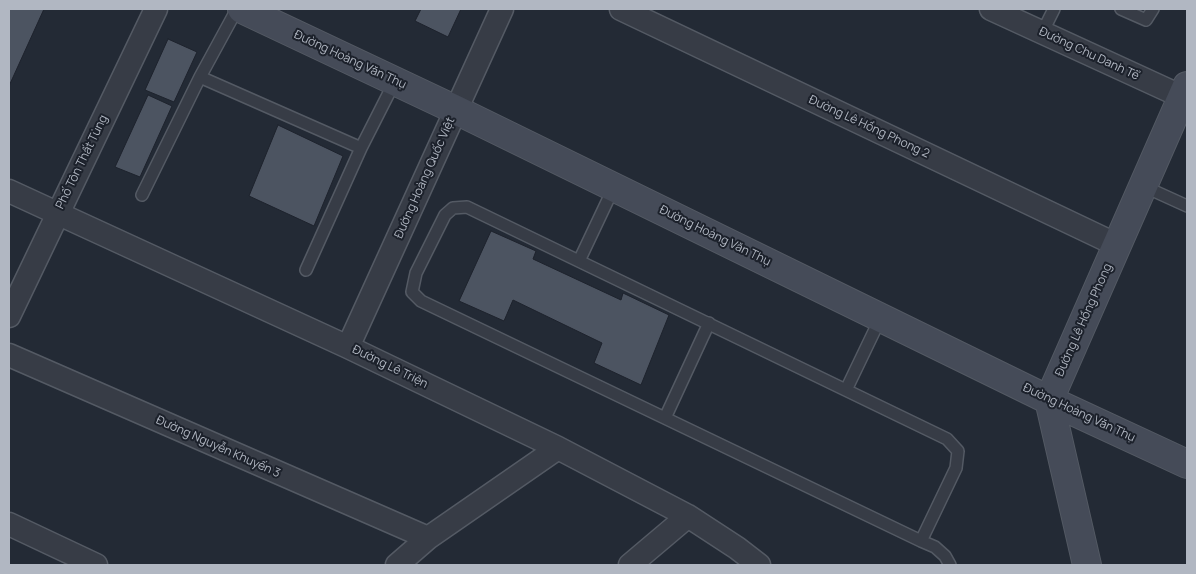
<!DOCTYPE html>
<html>
<head>
<meta charset="utf-8">
<style>
  body { margin:0 }
  #map { position:relative; width:1196px; height:574px; overflow:hidden; background:#232a35; font-family:Manrope,sans-serif }
  canvas { display:block }
  .frame { position:absolute; inset:0; border:10px solid #b1b7c2; pointer-events:none }
</style>
</head>
<body>
<div id="map">
<canvas width="1196" height="574"></canvas>
<div class="frame"></div>
</div>
<script>
const context = document.querySelector('canvas').getContext('2d');
context.lineJoin = 'round';
function fillPath(path, color) { context.fillStyle = color; context.fill(path, 'evenodd'); }
const poly = rows => new Path2D(rows.map(r => 'M' + r).join(''));
function trace(path, color, width, dash) { context.strokeStyle = color; context.lineWidth = width; context.lineCap = dash ? 'butt' : 'round'; context.setLineDash(dash || []); context.stroke(path); }
function write(font, color, halo, rows, align = 'center') {
  context.font = font + ' Manrope,sans-serif'; context.lineWidth = 4; context.setLineDash([]); context.textBaseline = 'middle'; context.strokeStyle = halo; context.fillStyle = color; for (const [text, x, y, turn = 0] of rows) {
    context.save(); context.translate(x, y); context.rotate((+turn || 0) * Math.PI / 180); context.textAlign = isNaN(turn) ? turn : align; if (halo) context.strokeText(text, 0, 0); context.fillText(text, 0, 0); context.restore();
  }
}
const building = poly([
  [9,9,44,9,9,86,9,9],
  [421,9,461,9,448,37,415,21,421,9],
  [168,39,197,52,174,102,145,90,168,39],
  [148,95,172,106,140,177,115,167,148,95],
  [278,125,343,156,314,226,249,196,278,125],
  [491,231,536,251,533,259,621,300,623,293,669,315,641,385,594,363,602,343,513,300,504,321,459,301,491,231]
]);
fillPath(building, '#4c5461');
trace(building, '#1e232d', 1);
const lane = poly([
  [1121,9,1146,20,1153,9],
  [1042,33,1054,9],
  [200,77,361,148],
  [1143,186,1187,206],
  [142,195,200,77,237,9],
  [467,207,947,439,958,451,956,468,921,541,421,301,412,292,416,273,445,215,453,208,467,207],
  [579,261,614,187],
  [306,270,361,148,395,81],
  [846,390,881,317],
  [665,418,709,323],
  [921,541,935,547,945,556,950,565]
]);
const street = poly([
  [621,9,1117,245],
  [991,9,1187,99],
  [9,191,348,347,558,448,688,516,737,548,759,565],
  [9,316,156,9],
  [348,347,502,9],
  [9,355,428,538],
  [9,524,96,565],
  [397,565,428,538,558,448],
  [630,565,688,516]
]);
const secondary = poly([
  [242,9,456,110,1049,400,1187,464],
  [1087,565,1049,400,1187,86]
]);
trace(lane, '#545a64', 14);
trace(street, '#545a64', 25);
trace(secondary, '#545a64', 30);
trace(lane, '#373c46', 11);
trace(street, '#373c46', 22);
trace(secondary, '#454b58', 28);
write('12px', '#b1b7c2', '#1c212b', [
  ["Đường Chu Danh Tể",1089,54,25],
  ["Đường Hoàng Văn Thụ",350,60,25],
  ["Đường Lê Hồng Phong 2",869,127,25],
  ["Phố Tôn Thất Tùng",82,162,-64],
  ["Đường Hoàng Quốc Việt",425,178,-66],
  ["Đường Hoàng Văn Thụ",715,236,26],
  ["Đường Lê Hồng Phong",1084,320,-66],
  ["Đường Lê Triện",390,367,26],
  ["Đường Hoàng Văn Thụ",1079,413,25],
  ["Đường Nguyễn Khuyến 3",218,447,24]
]);
</script>
</body>
</html>
